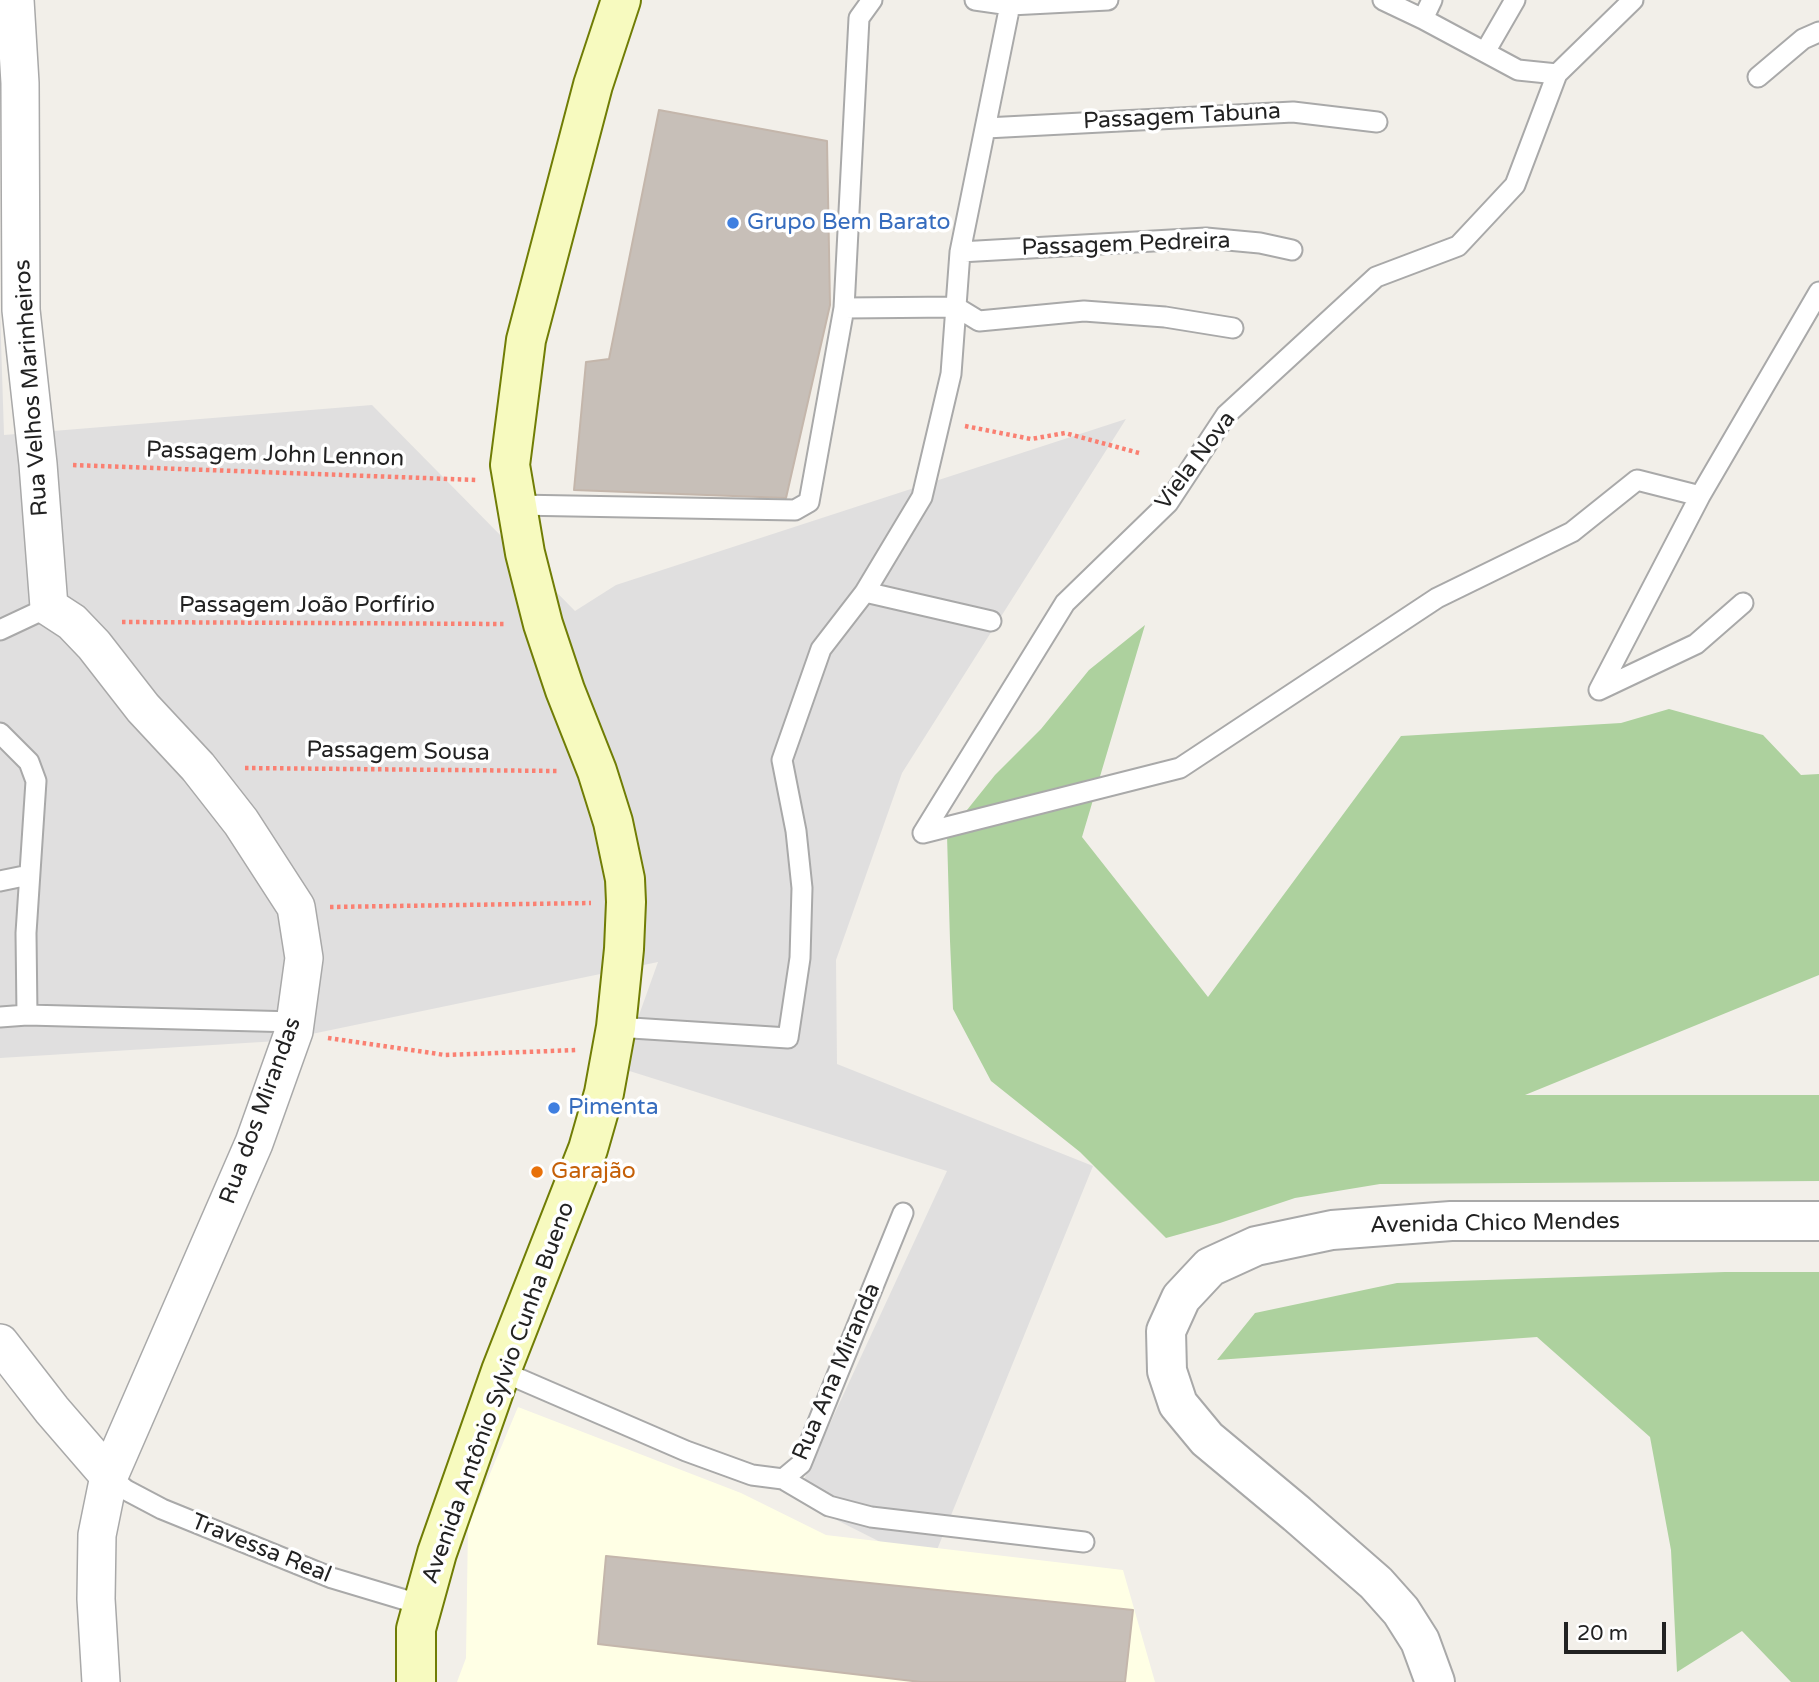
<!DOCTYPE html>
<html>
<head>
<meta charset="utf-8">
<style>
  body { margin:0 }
  #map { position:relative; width:1819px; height:1682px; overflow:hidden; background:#f2efe9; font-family:"Varela Round",sans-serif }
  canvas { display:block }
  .scale { position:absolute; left:1564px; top:1622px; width:102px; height:32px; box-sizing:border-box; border:4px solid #222; border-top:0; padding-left:9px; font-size:21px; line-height:24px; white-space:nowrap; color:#222; -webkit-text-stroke:5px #fff; paint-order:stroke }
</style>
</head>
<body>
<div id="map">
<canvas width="1819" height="1682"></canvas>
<div class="scale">20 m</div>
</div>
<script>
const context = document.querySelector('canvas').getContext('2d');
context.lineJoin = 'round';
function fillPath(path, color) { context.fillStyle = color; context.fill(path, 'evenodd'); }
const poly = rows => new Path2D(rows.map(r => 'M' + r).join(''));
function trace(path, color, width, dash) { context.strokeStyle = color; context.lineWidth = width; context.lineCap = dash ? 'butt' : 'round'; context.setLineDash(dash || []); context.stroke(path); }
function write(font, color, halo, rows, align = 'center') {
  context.font = font + ' "Varela Round",sans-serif'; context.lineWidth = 7; context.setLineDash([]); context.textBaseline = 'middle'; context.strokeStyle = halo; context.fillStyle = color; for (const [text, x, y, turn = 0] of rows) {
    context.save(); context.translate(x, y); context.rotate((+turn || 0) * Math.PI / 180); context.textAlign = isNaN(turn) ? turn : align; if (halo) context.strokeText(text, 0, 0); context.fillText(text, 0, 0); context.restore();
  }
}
fillPath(poly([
  [0,309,4,435,372,405,575,611,616,585,1126,419,902,773,836,960,837,1064,1093,1166,930,1567,795,1499,947,1171,620,1068,658,962,278,1041,0,1058]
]), '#e0dfdf');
fillPath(poly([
  [518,1407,741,1493,826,1535,1123,1570,1155,1682,457,1682,466,1658,468,1526]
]), '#ffffe5');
fillPath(poly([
  [1145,625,1082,837,1208,997,1401,736,1621,723,1669,709,1763,735,1801,775,1819,774,1819,975,1525,1095,1819,1095,1819,1181,1380,1184,1295,1198,1220,1223,1166,1238,1080,1152,991,1081,953,1009,950,941,947,835,995,775,1041,729,1089,670],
  [1725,1272,1819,1272,1819,1682,1791,1682,1742,1631,1677,1672,1671,1550,1650,1437,1537,1337,1217,1360,1255,1313,1397,1283]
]), '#add19e');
const building = poly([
  [659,110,827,141,830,305,786,498,574,490,586,362,609,359,659,110],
  [606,1556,1133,1610,1125,1682,921,1682,598,1644,606,1556]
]);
fillPath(building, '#c7bfb8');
trace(building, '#c4b6ab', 2);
const service = poly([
  [975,0,1010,5,1108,0],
  [1383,0,1423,19,1518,70,1557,74,1633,0],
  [1423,19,1432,0],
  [1485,52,1515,0],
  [1758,77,1803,39,1819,32],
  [986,128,1293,112,1377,122],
  [960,252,1206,238,1260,243,1292,250],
  [844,308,956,307,979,321,1084,311,1165,317,1233,328],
  [1700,496,1599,690,1696,644,1743,603],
  [516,505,795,510,809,502,844,308,859,18,872,0],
  [865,592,991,621],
  [0,630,49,607],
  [0,733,29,762,36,781,26,933,27,1015],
  [923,833,1180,768,1437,598,1572,532,1637,480,1700,496,1819,292],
  [923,833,1065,603,1168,503,1226,415,1376,277,1458,246,1515,185,1557,74],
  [0,881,29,875],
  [0,1017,27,1015,296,1022],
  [616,1027,788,1038,800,958,802,888,796,831,782,760,821,649,865,592,922,497,951,374,960,252,1010,5],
  [501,1371,686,1451,752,1475,783,1479,801,1464,903,1213],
  [109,1476,126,1490,162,1509,332,1578,422,1605],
  [783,1479,829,1506,871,1517,1084,1542]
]);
const minor = poly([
  [15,0,20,83,21,310,38,464,49,607,72,622,94,645,143,708,198,767,241,822,296,907,304,958,294,1031,254,1143,109,1476,97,1535,96,1599,101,1682],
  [0,1343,52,1410,109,1476]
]);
const tertiary = poly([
  [1435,1682,1420,1641,1401,1611,1376,1583,1297,1514,1207,1439,1178,1404,1167,1371,1166,1331,1181,1298,1210,1267,1256,1246,1332,1230,1451,1221,1819,1221]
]);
const secondary = poly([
  [416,1682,416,1629,437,1553,501,1371,588,1149,604,1093,616,1027,624,949,626,902,625,879,613,822,597,771,565,690,543,624,525,553,510,465,526,340,593,85,621,0]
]);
trace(service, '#a9a9a9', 23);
trace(minor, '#a9a9a9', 40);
trace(tertiary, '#a9a9a9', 42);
trace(secondary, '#707d05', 42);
trace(poly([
  [965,426,1031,439,1065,433,1139,453],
  [73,465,477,480],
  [122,622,505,624],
  [245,768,558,771],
  [330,907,591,903],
  [328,1038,445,1055,577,1050]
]), '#fa8072', 4.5, [3.5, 3.5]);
trace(service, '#fff', 19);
trace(minor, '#fff', 37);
trace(tertiary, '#fff', 38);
trace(secondary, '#f7fabf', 38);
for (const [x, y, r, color] of [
  [733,223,7,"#3f7fe0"],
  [554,1108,7,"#3f7fe0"],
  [537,1172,7,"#e8710a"]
]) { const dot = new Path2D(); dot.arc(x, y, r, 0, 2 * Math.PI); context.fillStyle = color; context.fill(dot); trace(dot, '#fff', 2.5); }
write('23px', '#222', '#fff', [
  ["Passagem Tabuna",1182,117,-3],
  ["Passagem Pedreira",1126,245,-2],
  ["Rua Velhos Marinheiros",32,388,-94],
  ["Passagem John Lennon",275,455,2],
  ["Viela Nova",1196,461,-53],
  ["Passagem João Porfírio",307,606],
  ["Passagem Sousa",398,752,1],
  ["Rua dos Mirandas",261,1111,-70],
  ["Avenida Chico Mendes",1495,1224,-1],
  ["Rua Ana Miranda",837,1372,-67],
  ["Avenida Antônio Sylvio Cunha Bueno",499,1393,-70],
  ["Travessa Real",261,1549,22]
]);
write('23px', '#366cbe', '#fff', [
  ["Grupo Bem Barato",747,223],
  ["Pimenta",568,1108]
], 'left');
write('23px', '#c56008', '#fff', [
  ["Garajão",551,1172]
], 'left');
</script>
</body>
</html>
